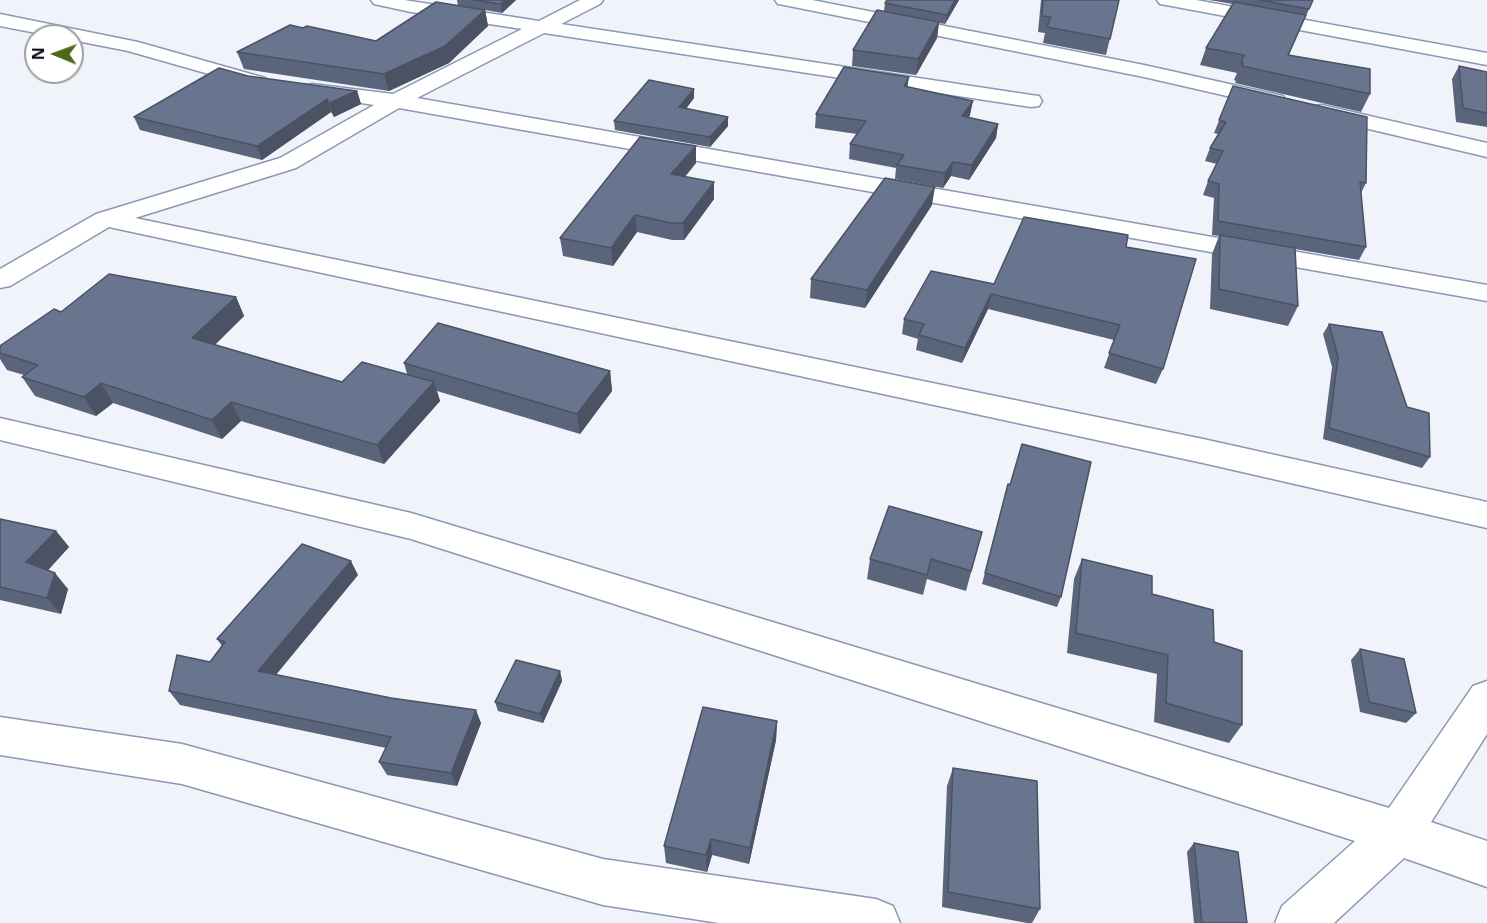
<!DOCTYPE html>
<html>
<head>
<meta charset="utf-8">
<style>
  body { margin:0 }
  #map { position:relative; width:1487px; height:923px; overflow:hidden; background:#f0f3f9; font-family:"Open Sans",sans-serif }
  canvas { display:block }
  .north { position:absolute; left:24px; top:24px; width:60px; height:60px; box-sizing:border-box; background:#fff; border:2px solid #9d9fa3; border-radius:50%; rotate:271deg; font-size:16px; font-weight:700; line-height:24px; text-align:center; color:#0b0f19 }
  .north::after { content:''; display:block; margin:auto; width:21px; height:27px; background:#4c681a; clip-path:polygon(50% 0,100% 100%,50% 72%,0 100%) }
</style>
</head>
<body>
<div id="map">
<canvas width="1487" height="923"></canvas>
<div class="north">N</div>
</div>
<script>
const context = document.querySelector('canvas').getContext('2d');
context.lineJoin = 'round';
const poly = rows => new Path2D(rows.map(r => 'M' + r).join(''));
function trace(path, color, width, dash) { context.strokeStyle = color; context.lineWidth = width; context.lineCap = dash ? 'butt' : 'round'; context.setLineDash(dash || []); context.stroke(path); }
function fillPath(path, color) { context.fillStyle = color; context.fill(path, 'evenodd'); }
const street = poly([
  [371,0,404,0,539,21,580,0,603,0,600,4,561,24,1031,95,1039,96,1042,101,1039,106,1031,107,544,33,417,98,1487,285,1487,301,399,108,296,168,135,218,1203,439,1487,502,1487,528,1203,463,109,227,10,286,0,288,0,269,96,214,280,158,374,105,305,94,302,90,305,86,312,84,393,94,522,29,411,12,374,4,371,0],
  [775,0,812,0,1144,65,1283,96,1286,101,1283,106,1275,107,1144,77,784,5,778,4,775,0],
  [1157,0,1196,0,1487,53,1487,65,1166,5,1160,4,1157,0],
  [0,14,138,42,265,78,268,82,265,86,258,88,128,51,72,40,72,36,52,36,0,26,0,14],
  [1322,105,1487,143,1487,157,1314,116,1311,111,1314,106,1322,105],
  [0,418,411,513,1389,808,1473,686,1487,681,1487,734,1431,822,1487,841,1487,887,1404,858,1334,923,1275,923,1282,906,1355,841,411,539,0,440,0,418],
  [0,717,182,744,603,859,876,899,893,906,900,923,719,923,603,905,182,784,0,755,0,717]
]);
trace(street, '#8b98b4', 3);
fillPath(street, '#fff');
fillPath(poly([
  [457,0,516,0,502,13,485,10,488,26,449,63,389,91,244,69,237,52,376,41,458,6],
  [887,0,959,0,945,24,939,23,937,38,916,75,852,66,853,50,884,11,885,3],
  [1041,0,1119,0,1106,55,1043,43,1045,33,1038,32],
  [1209,0,1313,0,1289,55,1370,94,1361,112,1235,83,1236,81,1234,80,1237,73,1200,65,1206,48,1233,4],
  [1459,66,1487,72,1487,127,1456,122,1452,79],
  [248,76,357,91,361,104,334,117,331,112,262,160,140,130,134,117],
  [1233,86,1366,183,1361,193,1366,247,1359,260,1295,249,1298,306,1288,326,1210,309,1212,254,1219,236,1212,235,1214,198,1203,195,1208,181,1217,164,1205,161,1210,148,1218,134,1214,133],
  [908,87,970,115,969,118,998,124,996,138,969,180,951,176,943,188,895,179,896,168,849,159,850,144,857,134,815,128,816,114],
  [694,98,686,109,728,117,728,126,710,147,615,130,614,121],
  [696,146,696,163,685,177,714,199,684,240,672,240,637,232,613,266,563,256,560,238],
  [932,205,865,308,810,298,811,279],
  [1126,247,1163,369,1156,384,1104,368,1114,340,988,309,962,363,916,350,918,339,902,334,904,319,994,284],
  [236,297,244,316,215,345,342,382,407,374,404,363,610,371,612,391,580,434,437,391,440,401,384,464,241,421,222,439,113,403,96,416,35,396,22,377,24,375,7,370,0,359,0,346,61,312],
  [1329,324,1407,407,1430,457,1422,468,1323,439,1332,367,1323,334],
  [1005,495,1061,597,1057,607,982,584],
  [0,519,56,531,69,547,48,570,68,589,61,614,0,600],
  [982,532,966,591,927,579,923,595,867,579,870,559],
  [1082,559,1152,594,1214,642,1242,725,1229,743,1154,722,1157,674,1067,653,1074,579],
  [358,575,276,675,481,723,457,786,387,775,379,762,386,748,180,705,169,691,210,662,222,646,217,639],
  [1360,649,1416,713,1406,723,1360,712,1351,660],
  [560,671,562,681,543,723,498,711,495,702],
  [777,721,776,740,749,864,712,855,707,872,666,863,664,846],
  [953,768,1040,909,1032,923,1027,923,942,907,947,786],
  [1194,843,1247,923,1194,923,1187,852]
]), '#5a657b');
fillPath(poly([
  [505,0,516,0,502,13,501,4],
  [955,0,959,0,945,24,947,15],
  [485,10,488,26,449,63,389,91,384,74],
  [939,22,937,38,916,75,918,59],
  [909,77,907,90,904,86],
  [694,89,694,98,679,117,679,107],
  [357,91,361,104,334,117,329,103],
  [327,99,331,112,262,160,257,146],
  [973,101,970,115,960,130,962,116],
  [728,117,728,126,710,147,710,137],
  [998,124,996,138,969,180,972,165],
  [696,146,696,163,672,191,671,174],
  [953,162,951,176,943,188,945,173],
  [714,182,714,199,684,240,683,223],
  [935,187,932,205,865,308,867,290],
  [635,215,637,232,613,266,611,248],
  [991,294,988,309,962,363,965,348],
  [236,297,244,316,202,357,192,338],
  [610,371,612,391,580,434,577,414],
  [434,382,440,401,384,464,377,445],
  [101,383,113,403,96,416,84,397],
  [231,402,241,421,222,439,212,420],
  [56,531,69,547,40,579,26,562],
  [351,561,358,575,267,685,258,671],
  [55,573,68,589,61,614,47,598],
  [560,671,562,681,543,723,540,714],
  [476,710,481,723,457,786,451,773],
  [777,721,776,740,749,864,750,848],
  [711,839,712,855,707,872,706,855]
]), '#4a5264');
const building = poly([
  [473,0,505,0,501,4,473,0],
  [887,0,955,0,947,15,885,3,887,0],
  [1043,0,1119,0,1110,39,1047,27,1051,17,1042,16,1043,0],
  [1260,0,1313,0,1309,9,1260,0],
  [436,2,485,10,445,46,384,74,237,52,290,25,303,28,307,26,376,41,436,2],
  [1234,2,1306,15,1288,55,1370,69,1370,94,1242,66,1243,63,1241,63,1244,55,1206,48,1234,2],
  [877,10,939,22,918,59,853,50,877,10],
  [1459,66,1487,72,1487,113,1463,108,1459,66],
  [844,67,909,77,904,86,973,101,962,116,998,124,972,165,953,162,945,173,897,165,904,155,850,144,866,121,816,114,844,67],
  [219,68,248,76,357,91,329,103,327,99,257,146,134,117,219,68],
  [649,80,694,89,679,107,728,117,710,137,614,121,649,80],
  [1233,86,1367,117,1366,183,1360,182,1366,247,1218,221,1219,184,1208,181,1223,151,1210,148,1226,122,1219,120,1233,86],
  [640,137,696,146,671,174,714,182,683,223,671,223,635,215,611,248,560,238,640,137],
  [885,178,935,187,867,290,811,279,885,178],
  [1024,217,1128,235,1126,247,1196,259,1163,369,1109,353,1120,325,991,294,965,348,919,335,924,324,904,319,931,271,994,284,1024,217],
  [1220,235,1295,248,1298,306,1219,289,1220,235],
  [109,274,236,297,192,338,342,382,362,362,434,382,377,445,231,402,212,420,101,383,84,397,22,377,38,365,0,353,0,346,54,309,61,312,109,274],
  [438,323,610,371,577,414,404,363,438,323],
  [1329,324,1382,332,1407,407,1429,413,1430,457,1329,428,1338,357,1329,324],
  [1022,444,1091,462,1061,597,985,573,1008,484,1010,485,1022,444],
  [889,506,982,532,971,571,931,559,927,575,870,559,889,506],
  [0,519,56,531,26,562,55,573,47,598,0,587,0,519],
  [302,544,351,561,258,671,391,698,476,710,451,773,379,762,391,737,169,691,177,655,210,662,225,642,217,639,302,544],
  [1082,559,1152,576,1152,594,1213,610,1214,642,1242,651,1242,725,1166,703,1168,655,1076,633,1082,559],
  [1360,649,1404,659,1416,713,1369,702,1360,649],
  [516,660,560,671,540,714,495,702,516,660],
  [703,707,777,721,750,848,711,839,706,855,664,846,703,707],
  [953,768,1037,781,1040,909,948,892,953,768],
  [1194,843,1238,852,1247,923,1202,923,1194,843]
]);
fillPath(building, '#69758f');
trace(building, '#4a5264', 1.5);
</script>
</body>
</html>
